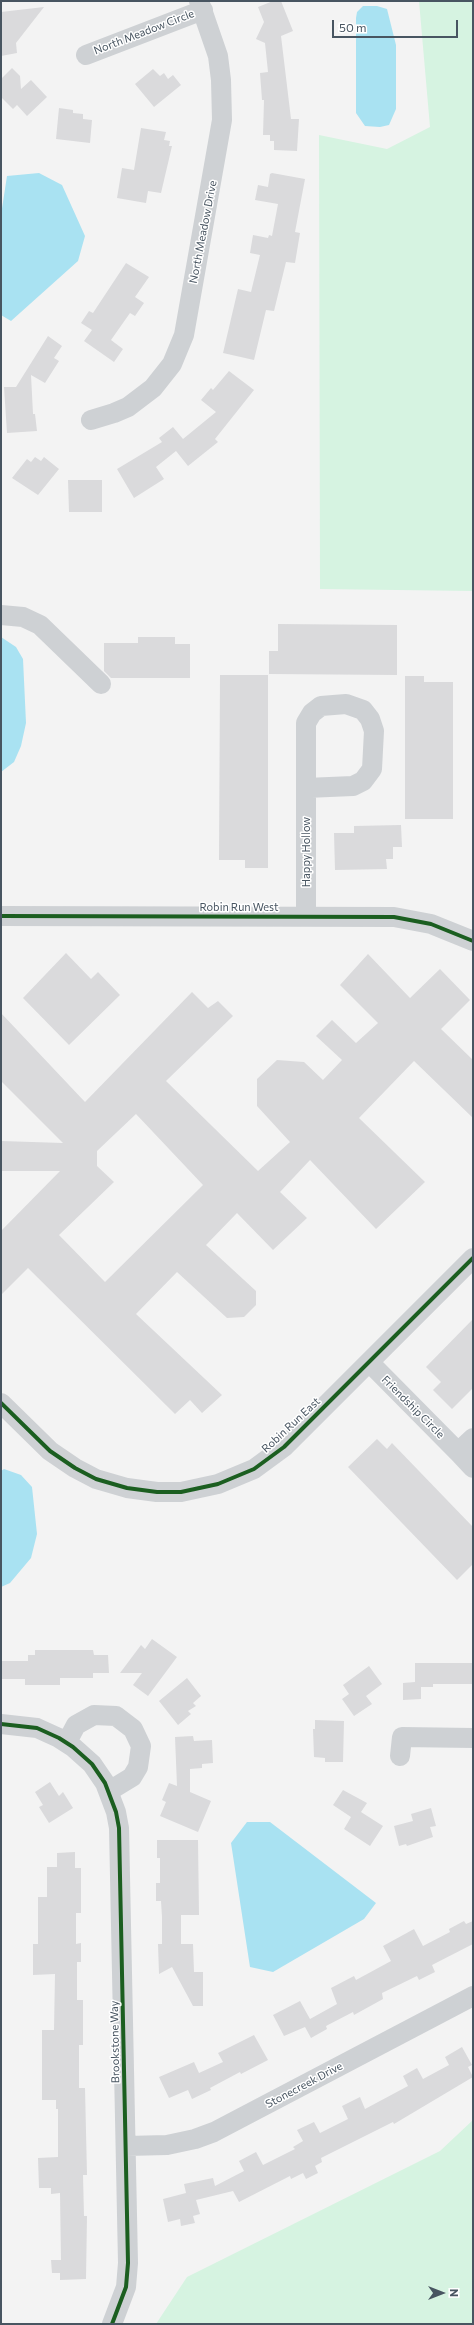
<!DOCTYPE html>
<html>
<head>
<meta charset="utf-8">
<style>
  body { margin:0 }
  #map { position:relative; width:474px; height:2325px; overflow:hidden; background:#f3f3f3; font-family:Commissioner,sans-serif }
  canvas { display:block }
  .frame { position:absolute; inset:0; border:2px solid #485561; pointer-events:none }
  .north { position:absolute; left:422px; top:2273px; width:40px; height:40px; -webkit-text-stroke:3px #fff; paint-order:stroke; rotate:90deg; font-size:11px; font-weight:700; line-height:16px; text-align:center; color:#485561 }
  .north::after { content:''; display:block; margin:auto; width:14px; height:18px; background:#485561; clip-path:polygon(50% 0,100% 100%,50% 72%,0 100%) }
  .scale { position:absolute; left:332px; top:20px; width:126px; height:18px; box-sizing:border-box; border:2px solid #485561; border-top:0; padding-left:5px; font-size:12px; line-height:14px; white-space:nowrap; color:#485561; -webkit-text-stroke:3px #fff; paint-order:stroke }
</style>
</head>
<body>
<div id="map">
<canvas width="474" height="2325"></canvas>
<div class="frame"></div>
<div class="north">N</div>
<div class="scale">50 m</div>
</div>
<script>
const context = document.querySelector('canvas').getContext('2d');
context.lineJoin = 'round';
function fillPath(path, color) { context.fillStyle = color; context.fill(path, 'evenodd'); }
const poly = rows => new Path2D(rows.map(r => 'M' + r).join(''));
function trace(path, color, width, dash) { context.strokeStyle = color; context.lineWidth = width; context.lineCap = dash ? 'butt' : 'round'; context.setLineDash(dash || []); context.stroke(path); }
function write(font, color, halo, rows, align = 'center') {
  context.font = font + ' Commissioner,sans-serif'; context.lineWidth = 3; context.setLineDash([]); context.textBaseline = 'middle'; context.strokeStyle = halo; context.fillStyle = color; for (const [text, x, y, turn = 0] of rows) {
    context.save(); context.translate(x, y); context.rotate((+turn || 0) * Math.PI / 180); context.textAlign = isNaN(turn) ? turn : align; if (halo) context.strokeText(text, 0, 0); context.fillText(text, 0, 0); context.restore();
  }
}
fillPath(poly([
  [419,1,473,1,473,591,320,589,319,135,387,149,430,127],
  [473,2120,473,2324,156,2324,187,2277,440,2151]
]), '#d6f3e1');
fillPath(poly([
  [363,6,377,6,387,9,396,45,396,109,389,125,380,127,365,126,356,113,356,18,357,12],
  [39,173,62,185,85,236,78,261,11,321,1,315,1,215,7,176],
  [1,637,16,647,23,659,26,723,21,746,14,762,1,772],
  [4,1469,21,1475,32,1487,37,1534,31,1558,10,1583,1,1587,1,1471],
  [247,1822,270,1822,376,1903,364,1919,273,1972,250,1967,231,1843]
]), '#a9e2f2');
fillPath(poly([
  [273,1,281,1,293,31,281,36,291,119,299,119,297,151,274,150,274,141,270,141,270,135,263,135,264,100,262,100,260,73,268,72,265,43,256,39,264,22,258,7],
  [44,7,16,43,17,53,1,56,1,12],
  [12,68,20,76,21,89,31,80,47,97,27,116,17,105,13,109,1,97,1,79],
  [153,69,160,76,164,73,168,79,173,75,181,85,154,107,135,84],
  [59,108,73,110,73,113,83,114,83,119,92,120,90,143,56,139],
  [141,128,166,132,164,140,170,141,169,146,172,146,161,193,148,191,146,203,117,198,122,168,134,170],
  [272,173,305,179,295,232,300,233,295,263,286,262,274,311,266,310,254,360,223,353,238,289,251,292,260,255,250,253,253,235,268,238,269,235,272,236,278,204,255,200,258,185,268,187,270,174],
  [126,263,149,277,135,297,144,303,135,316,130,313,111,340,123,349,114,362,84,341,92,330,81,323,89,311,93,313],
  [48,336,62,346,54,358,59,361,45,383,31,375,33,414,35,414,37,431,7,433,4,387,16,387],
  [229,371,254,390,215,439,218,442,188,466,176,451,156,467,164,479,134,498,117,469,162,442,159,438,173,427,183,439,216,412,201,400,211,388,213,390],
  [35,457,41,461,44,457,59,469,38,495,12,478,27,459,31,462],
  [68,480,102,480,102,512,69,512],
  [278,624,397,625,397,675,269,674,269,651,278,651],
  [138,637,175,637,175,644,190,644,190,678,111,678,104,671,104,643,138,643],
  [220,675,268,675,268,868,245,868,245,860,219,860],
  [405,676,424,676,424,682,453,682,453,819,405,819],
  [401,825,402,847,393,847,393,859,386,859,387,869,335,870,334,833,354,833,354,826],
  [66,953,91,979,98,972,120,995,69,1045,23,998],
  [368,954,410,998,440,969,470,1000,441,1029,473,1060,473,1118,414,1061,359,1118,425,1182,376,1229,310,1160,280,1192,307,1218,273,1250,237,1213,206,1245,256,1291,256,1305,244,1317,227,1318,177,1272,136,1314,222,1395,202,1413,190,1400,175,1414,28,1268,1,1295,1,1231,60,1171,1,1171,1,1141,63,1143,1,1081,1,1013,85,1102,192,992,208,1008,218,1001,233,1016,166,1081,258,1171,290,1142,257,1106,257,1079,277,1060,304,1062,323,1080,342,1060,316,1036,332,1020,356,1043,378,1023,340,985],
  [136,1114,203,1185,105,1282,59,1235,114,1182,97,1166,97,1151],
  [473,1319,473,1388,452,1409,433,1390,441,1382,426,1367],
  [377,1439,387,1449,392,1443,473,1527,473,1564,457,1580,348,1467],
  [152,1639,177,1657,148,1696,133,1685,142,1673,120,1673,141,1645,145,1649],
  [35,1650,93,1650,94,1655,108,1655,109,1673,93,1673,93,1678,60,1678,60,1685,25,1685,25,1679,1,1679,1,1661,28,1661,28,1655,35,1655],
  [415,1663,473,1663,473,1684,433,1684,433,1687,421,1687,421,1699,403,1700,403,1683,415,1682],
  [369,1666,382,1684,366,1696,372,1704,354,1716,342,1699,349,1694,343,1685],
  [187,1678,201,1696,193,1703,196,1706,188,1711,191,1714,178,1725,159,1701],
  [315,1720,344,1721,343,1762,325,1762,325,1758,314,1757,313,1729,315,1729],
  [193,1736,194,1741,212,1740,213,1763,202,1764,202,1768,190,1769,190,1792,211,1801,198,1832,160,1816,166,1802,162,1800,169,1783,177,1786,175,1737],
  [50,1782,59,1796,63,1792,73,1808,49,1823,39,1807,43,1805,35,1792],
  [343,1790,367,1803,361,1812,383,1826,370,1846,344,1829,351,1817,333,1805],
  [431,1808,436,1826,430,1827,433,1837,407,1846,406,1844,399,1846,394,1826,413,1821,411,1814],
  [157,1840,198,1840,199,1915,181,1915,181,1944,193,1944,194,1972,203,1972,203,2006,193,2006,172,1967,159,1974,158,1944,162,1944,162,1917,161,1901,156,1901,156,1883,160,1883,160,1858,157,1858],
  [75,1852,75,1868,81,1868,81,1913,76,1913,76,1944,81,1943,81,1962,77,1962,77,2000,83,2000,83,2045,79,2045,79,2088,85,2088,87,2175,83,2175,84,2216,87,2216,86,2279,60,2280,60,2273,52,2273,51,2260,61,2260,60,2193,51,2194,51,2188,39,2188,38,2158,58,2157,58,2109,56,2109,56,2100,42,2100,42,2030,54,2030,55,1974,33,1975,33,1944,38,1944,38,1897,47,1897,47,1867,57,1867,57,1853],
  [464,1921,466,1924,473,1921,473,1944,432,1965,435,1972,419,1980,417,1976,382,1993,383,1999,354,2015,353,2012,326,2026,327,2029,311,2038,305,2027,284,2036,273,2015,300,2001,310,2019,337,2004,331,1988,354,1976,356,1980,391,1961,383,1946,414,1929,423,1946,450,1932,449,1929],
  [254,2035,268,2060,241,2074,240,2072,210,2088,211,2090,192,2099,188,2090,169,2098,159,2077,194,2062,199,2073,223,2062,218,2053],
  [462,2047,472,2065,468,2067,473,2077,394,2124,393,2122,321,2158,322,2162,315,2166,318,2173,306,2179,303,2173,291,2179,290,2176,239,2202,233,2191,196,2200,200,2214,193,2216,195,2223,181,2226,180,2219,168,2222,163,2199,186,2193,184,2184,213,2178,215,2186,244,2171,239,2161,256,2152,263,2165,295,2149,293,2147,303,2141,297,2130,314,2122,320,2133,348,2119,342,2106,360,2097,365,2109,408,2086,403,2076,417,2068,423,2079,449,2065,445,2057]
]), '#dadadc');
trace(poly([
  [86,55,203,10],
  [91,420,114,413,128,407,153,388,172,364,184,335,222,120,221,80,218,56,199,1],
  [1,615,23,617,40,625,101,684],
  [346,704,363,710,370,719,374,731,372,769,363,781,353,786,306,788,306,723,312,713,321,706,346,704],
  [306,788,306,917],
  [1,916,394,917,431,924,473,941],
  [369,1362,458,1452],
  [1,1403,50,1451,75,1468,96,1479,127,1488,157,1492,181,1492,218,1484,254,1469,284,1447,473,1258],
  [473,1438,458,1452,473,1468],
  [1,1724,37,1728,59,1738,73,1747,92,1764,105,1783,116,1812,119,1828,128,2263,126,2287,112,2324],
  [67,1742,76,1725,94,1715,116,1716,133,1729,141,1746,138,1767,132,1777,109,1791],
  [400,1756,402,1737,473,1738],
  [126,2146,167,2145,195,2139,214,2132,473,1996]
]), '#ced1d4', 20);
trace(poly([
  [1,916,394,917,431,924,473,941],
  [1,1403,50,1451,75,1468,96,1479,127,1488,157,1492,181,1492,218,1484,254,1469,284,1447,473,1258],
  [1,1724,37,1728,59,1738,73,1747,92,1764,105,1783,116,1812,119,1828,128,2263,126,2287,112,2324]
]), '#1b5e20', 4);
write('11px', '#485561', '#fff', [
  ["North Meadow Circle",144,32,-21],
  ["North Meadow Drive",203,232,-79],
  ["Happy Hollow",306,852,-90],
  ["Robin Run West",239,907],
  ["Friendship Circle",413,1407,45],
  ["Robin Run East",291,1425,-43],
  ["Brookstone Way",115,2042,-91],
  ["Stonecreek Drive",304,2085,-28]
]);
</script>
</body>
</html>
